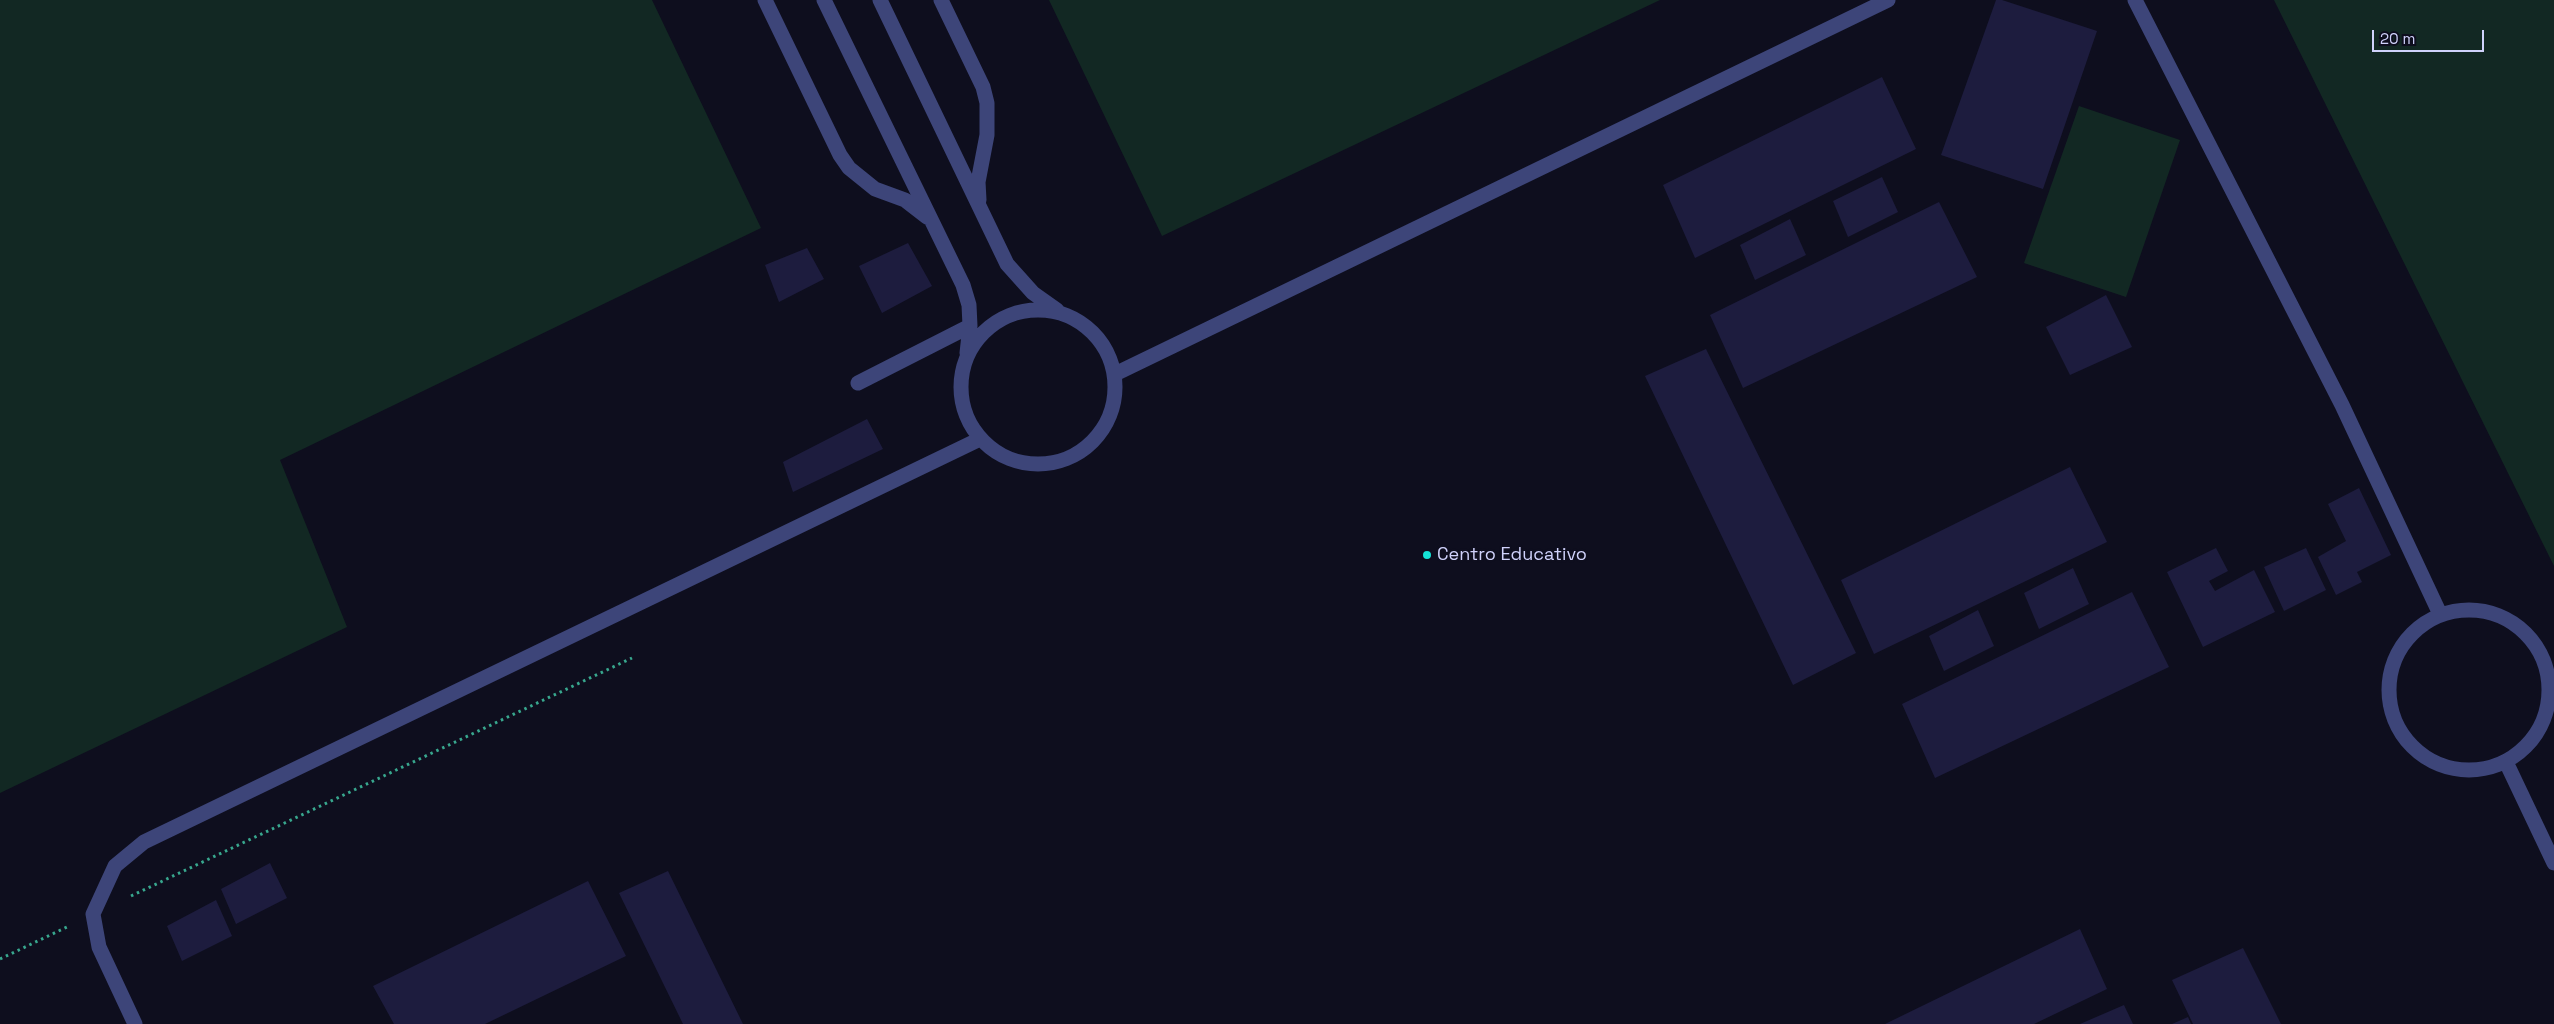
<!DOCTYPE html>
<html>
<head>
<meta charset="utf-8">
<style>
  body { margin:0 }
  #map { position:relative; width:2554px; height:1024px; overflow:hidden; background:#0e0e1e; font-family:"Space Grotesk",sans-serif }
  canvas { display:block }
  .scale { position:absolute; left:2372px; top:30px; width:112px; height:22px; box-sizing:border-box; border:2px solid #d0d2fb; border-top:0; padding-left:6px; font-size:15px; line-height:18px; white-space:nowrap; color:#d0d2fb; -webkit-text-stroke:4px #0e0e1e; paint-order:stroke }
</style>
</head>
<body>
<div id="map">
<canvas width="2554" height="1024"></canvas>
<div class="scale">20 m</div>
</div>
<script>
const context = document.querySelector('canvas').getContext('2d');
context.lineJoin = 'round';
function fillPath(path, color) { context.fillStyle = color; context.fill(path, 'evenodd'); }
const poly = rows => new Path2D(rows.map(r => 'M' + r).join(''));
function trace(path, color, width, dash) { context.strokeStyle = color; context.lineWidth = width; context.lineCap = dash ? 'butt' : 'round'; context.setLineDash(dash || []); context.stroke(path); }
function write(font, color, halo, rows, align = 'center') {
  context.font = font + ' "Space Grotesk",sans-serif'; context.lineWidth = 4.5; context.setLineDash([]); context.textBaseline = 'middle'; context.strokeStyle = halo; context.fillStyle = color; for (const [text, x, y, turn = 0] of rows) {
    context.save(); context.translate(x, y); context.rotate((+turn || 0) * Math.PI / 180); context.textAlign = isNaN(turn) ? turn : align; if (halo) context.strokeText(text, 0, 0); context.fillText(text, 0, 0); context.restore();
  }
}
fillPath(poly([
  [0,0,652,0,761,228,280,460,347,627,0,793],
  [1049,0,1660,0,1162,236],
  [2274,0,2554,0,2554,566],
  [2079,106,2180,140,2126,297,2024,263]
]), '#122823');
fillPath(poly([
  [1996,0,2002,0,2097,31,2043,189,1941,155],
  [1882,77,1916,149,1695,258,1663,185],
  [1882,177,1898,212,1848,237,1833,201],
  [1939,202,1977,277,1743,388,1710,315],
  [1790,219,1806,255,1755,280,1740,245],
  [908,243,932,286,882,313,859,266],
  [807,248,824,279,779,302,765,265],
  [2106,295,2132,347,2070,375,2046,327],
  [1706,349,1856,653,1793,685,1645,376],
  [867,419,883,449,793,492,783,462],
  [2070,467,2107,542,1874,654,1841,580],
  [2359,488,2391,555,2357,572,2362,582,2336,595,2318,557,2346,541,2328,504],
  [2216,548,2228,571,2209,581,2215,591,2254,570,2275,612,2203,647,2167,572],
  [2306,548,2326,590,2284,611,2264,567],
  [2073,568,2089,604,2039,629,2024,593],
  [2132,592,2169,667,1935,778,1902,704],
  [1978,610,1994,646,1944,671,1929,636],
  [270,863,287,898,236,924,221,889],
  [668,871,743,1024,683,1024,619,893],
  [588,881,626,956,485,1024,394,1024,373,986],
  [216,900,232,936,182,961,167,926],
  [2080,929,2107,989,2034,1024,1885,1024],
  [2243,948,2281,1024,2193,1024,2172,980],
  [2124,1005,2133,1024,2080,1024],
  [2188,1017,2191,1024,2172,1024]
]), '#1d1c3e');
trace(poly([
  [131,896,632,658],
  [0,959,67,927]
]), '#38a78e', 3, [2.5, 4]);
trace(poly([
  [765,0,840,155,849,168,875,189,905,200,927,217],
  [824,0,963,285,969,305,970,326,967,353],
  [880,0,1007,264,1033,293,1057,310],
  [941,0,983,87,987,103,987,135,978,182,979,200],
  [2135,0,2342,405,2440,614],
  '961 387a77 77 0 1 1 154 0a77 77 0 1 1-154 0Z',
  [1115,374,1888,0],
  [858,383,970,326],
  '2389 690a80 80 0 1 1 160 0a80 80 0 1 1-160 0Z',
  [2506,762,2554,863],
  [135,1024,99,947,93,914,115,866,144,842,980,439]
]), '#3d4579', 15);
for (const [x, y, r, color] of [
  [1427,555,5,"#14e3d6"]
]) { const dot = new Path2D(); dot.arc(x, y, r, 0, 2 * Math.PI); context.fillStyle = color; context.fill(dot); trace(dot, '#0e0e1e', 2); }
write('18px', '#d0d2fb', '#0e0e1e', [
  ["Centro Educativo",1437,555]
], 'left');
</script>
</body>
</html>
